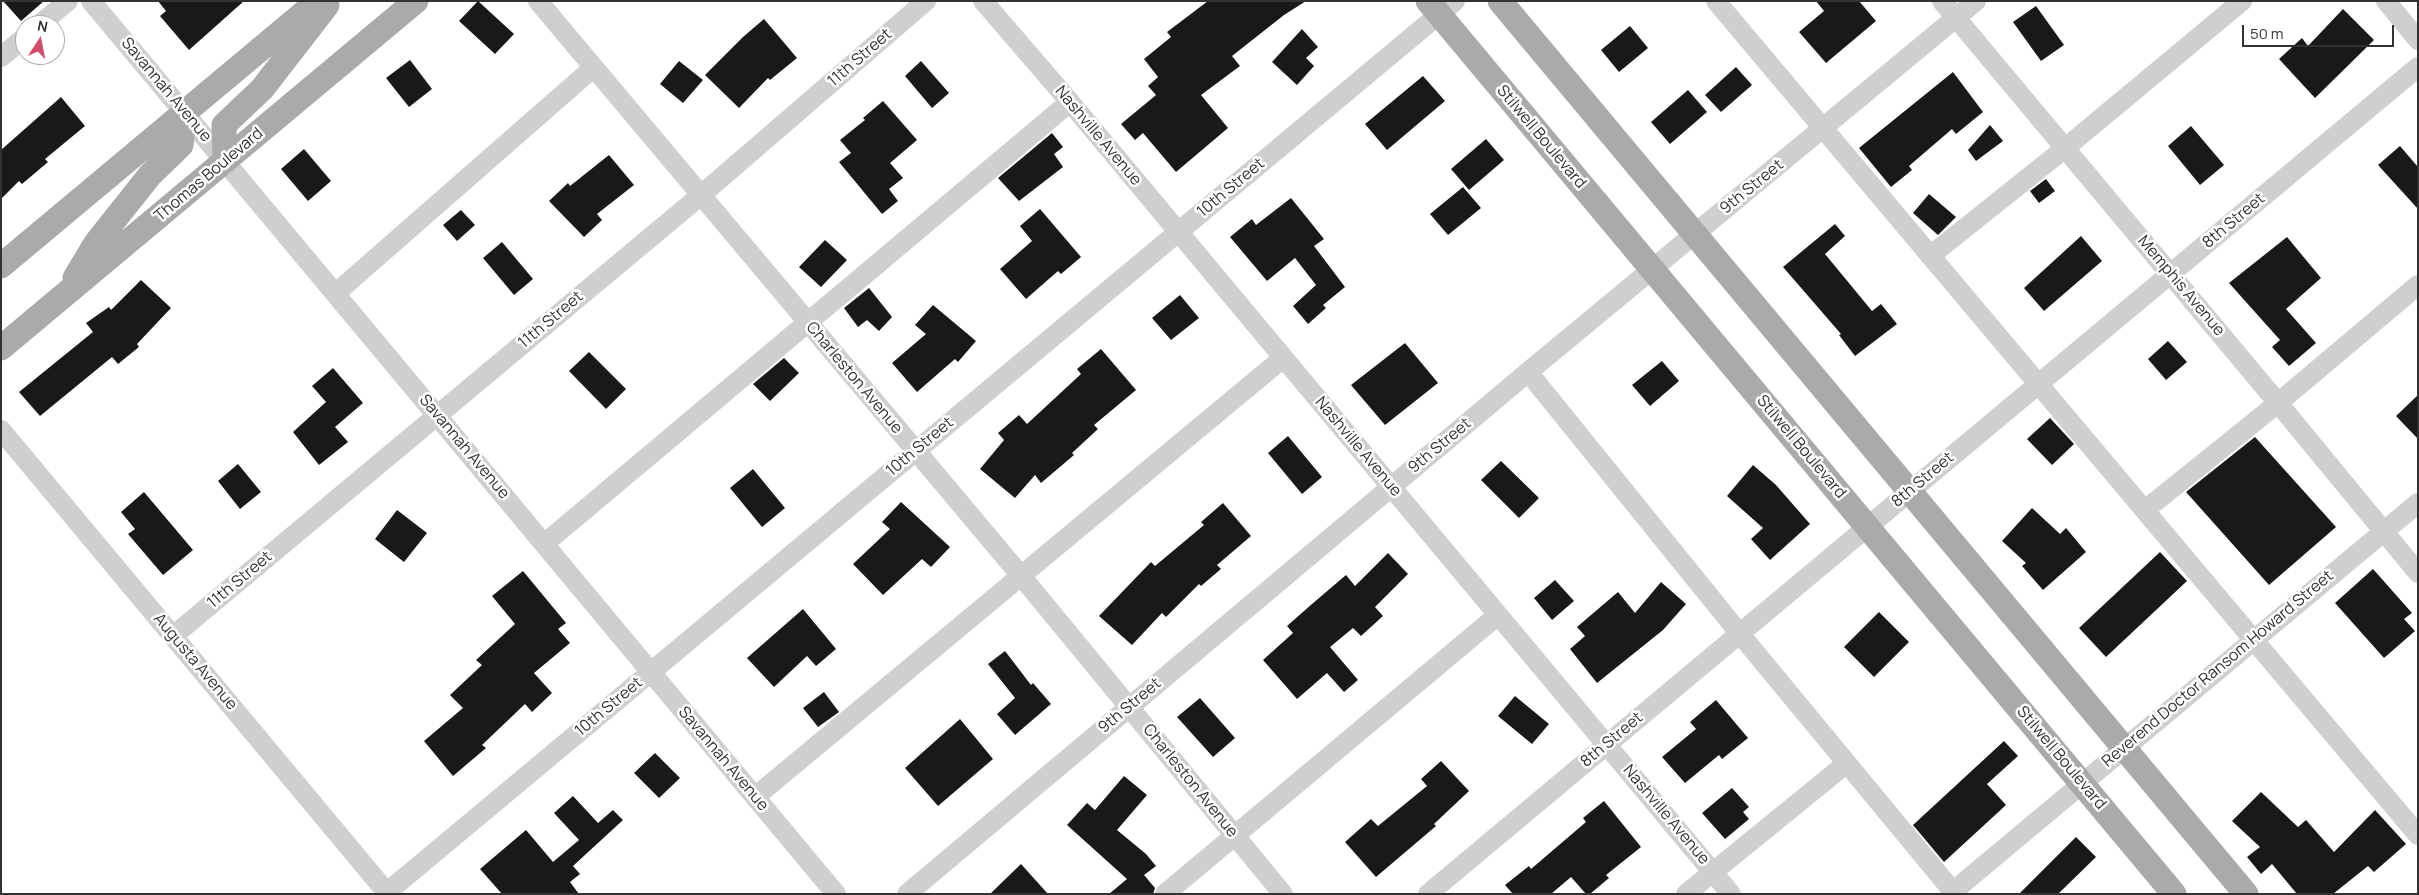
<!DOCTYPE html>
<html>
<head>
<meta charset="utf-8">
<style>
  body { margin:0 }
  #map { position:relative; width:2419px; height:895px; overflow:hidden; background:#fff; font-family:Manrope,sans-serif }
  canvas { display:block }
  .frame { position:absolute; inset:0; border:2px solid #323232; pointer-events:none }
  .north { position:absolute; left:15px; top:15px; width:50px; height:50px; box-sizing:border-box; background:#fff; border:1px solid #adadad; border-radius:50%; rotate:11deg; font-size:14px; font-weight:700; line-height:20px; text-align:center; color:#323232 }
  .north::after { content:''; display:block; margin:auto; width:18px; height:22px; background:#d04d69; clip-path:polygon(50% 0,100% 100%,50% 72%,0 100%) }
  .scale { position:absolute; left:2242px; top:25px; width:152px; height:22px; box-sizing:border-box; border:2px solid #323232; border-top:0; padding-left:6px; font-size:15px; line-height:18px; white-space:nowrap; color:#323232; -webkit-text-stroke:4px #fff; paint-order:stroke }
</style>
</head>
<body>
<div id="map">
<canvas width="2419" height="895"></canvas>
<div class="frame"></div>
<div class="north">N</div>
<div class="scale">50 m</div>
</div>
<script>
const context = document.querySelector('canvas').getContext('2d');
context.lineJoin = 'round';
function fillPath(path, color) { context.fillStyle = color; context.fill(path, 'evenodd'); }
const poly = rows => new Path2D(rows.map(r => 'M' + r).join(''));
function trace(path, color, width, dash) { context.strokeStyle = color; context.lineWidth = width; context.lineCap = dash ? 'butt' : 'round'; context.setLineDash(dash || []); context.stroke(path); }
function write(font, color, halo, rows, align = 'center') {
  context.font = font + ' Manrope,sans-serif'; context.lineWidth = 5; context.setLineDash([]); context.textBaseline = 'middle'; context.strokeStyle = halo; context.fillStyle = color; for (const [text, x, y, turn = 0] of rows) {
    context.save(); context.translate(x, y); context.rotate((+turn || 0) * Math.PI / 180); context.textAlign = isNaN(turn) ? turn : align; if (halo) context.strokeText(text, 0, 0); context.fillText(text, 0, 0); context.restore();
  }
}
fillPath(poly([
  [3,1,44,1,21,21],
  [158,1,244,1,189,50,160,16,166,11],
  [478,1,514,34,495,54,459,21],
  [1208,1,1306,1,1284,15,1232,56,1240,66,1201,95,1228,128,1176,172,1143,133,1135,140,1121,124,1156,95,1148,86,1158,77,1144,59,1171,37,1167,32],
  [1816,1,1859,1,1876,21,1826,63,1799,32,1824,11],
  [2036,6,2064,45,2041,61,2013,22],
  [2343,9,2374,40,2315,98,2279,59,2302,38,2308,46],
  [764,19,797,58,770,80,768,78,739,108,705,75,743,37],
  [1630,26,1648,48,1619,72,1601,50],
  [1302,29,1318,47,1306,58,1314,66,1297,85,1272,62],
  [410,60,432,89,409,107,386,78],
  [679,61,703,80,683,103,660,84],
  [921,61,949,93,932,108,905,76],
  [1736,67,1752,85,1721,112,1705,95],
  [1953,72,1983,112,1956,134,1952,129,1909,166,1912,170,1891,187,1859,148],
  [1423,76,1445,101,1387,150,1365,124],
  [1688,90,1707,112,1670,144,1651,122],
  [61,97,85,126,45,159,48,162,22,184,19,181,1,199,1,150],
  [883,101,917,140,890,163,903,178,889,189,898,201,882,214,839,162,851,153,840,140,865,120,863,118],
  [1990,125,2003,141,1976,161,1968,150],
  [2191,126,2224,165,2200,185,2168,146],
  [1052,133,1063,147,1054,154,1063,167,1019,201,998,178],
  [1486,139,1504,160,1469,190,1451,169],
  [2400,146,2418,167,2418,209,2378,165],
  [304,149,331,181,308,201,281,169],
  [609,155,634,185,597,214,602,220,584,237,549,201,568,183,570,186],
  [2046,179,2055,191,2039,203,2030,191],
  [1463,187,1481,208,1448,235,1430,214],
  [1929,194,1956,217,1938,235,1913,213],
  [1291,198,1324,239,1314,246,1345,287,1323,305,1326,308,1308,324,1293,306,1316,285,1295,258,1267,281,1230,237,1252,219,1256,225],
  [1040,209,1081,257,1061,274,1058,271,1026,299,1000,269,1032,241,1020,226],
  [461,210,475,225,457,241,443,225],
  [1835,224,1845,236,1825,254,1872,311,1881,304,1897,324,1855,356,1839,335,1841,334,1783,267],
  [2081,236,2102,261,2044,311,2024,288],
  [2287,237,2321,278,2286,309,2316,343,2289,366,2272,347,2280,340,2229,283],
  [825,240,847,260,821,287,799,267],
  [502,242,533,279,514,295,483,258],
  [141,280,171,308,137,344,139,347,118,364,112,357,40,416,19,392,93,332,86,323,109,307,111,310],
  [869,288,892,317,879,331,867,320,858,327,844,308],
  [1180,295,1199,318,1171,340,1152,318],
  [933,305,976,341,958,362,955,359,917,392,892,363,926,334,915,325],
  [2168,341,2187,362,2166,380,2148,359],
  [1405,343,1438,383,1385,425,1351,385],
  [1101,349,1136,390,1094,425,1098,429,1072,453,1074,455,1041,483,1035,475,1015,498,980,469,1004,440,998,433,1019,415,1027,424,1081,374,1077,369],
  [589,352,626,389,606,409,569,371],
  [784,358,799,373,770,401,753,384],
  [1662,361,1679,381,1650,406,1632,385],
  [333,368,363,403,335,427,348,442,319,465,293,432,326,402,312,386],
  [2418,395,2418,439,2396,416],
  [2050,418,2074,444,2052,465,2027,439],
  [1288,436,1322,477,1302,494,1268,453],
  [2255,437,2336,527,2269,585,2186,492],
  [1501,461,1539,498,1519,518,1481,480],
  [238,464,261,492,240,509,218,481],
  [1753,465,1776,485,1810,524,1770,560,1751,539,1763,528,1727,496],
  [753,469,785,508,762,527,730,488],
  [144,492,193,550,163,575,128,534,135,529,121,512],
  [901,502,950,547,931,567,922,559,883,595,853,564,890,529,882,522],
  [1223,503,1251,536,1217,565,1221,569,1201,586,1199,584,1166,617,1162,613,1132,645,1099,616,1151,562,1155,566,1204,525,1201,522],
  [2032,508,2060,534,2066,528,2086,552,2043,590,2022,566,2026,563,2002,541],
  [397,510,427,533,404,562,375,539],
  [2160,552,2187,581,2106,657,2079,628],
  [1388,553,1408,574,1375,607,1383,616,1361,636,1353,628,1330,647,1358,680,1344,692,1327,673,1297,699,1263,660,1293,633,1287,626,1312,604,1346,575,1355,586],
  [2373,569,2412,613,2404,619,2415,631,2384,658,2335,603],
  [523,571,566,623,558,629,570,643,534,673,552,693,532,712,525,704,482,745,486,748,453,776,424,741,463,708,450,695,482,665,476,660,515,624,492,596],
  [1555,580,1574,601,1552,620,1534,598],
  [1661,582,1686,604,1663,630,1597,683,1570,649,1585,636,1577,627,1618,592,1635,613],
  [803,609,836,649,816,666,807,656,774,687,747,658],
  [1879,612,1909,642,1874,677,1844,647],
  [1005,651,1031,685,1033,683,1051,704,1015,735,997,714,1015,698,988,664],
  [824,692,839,712,818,727,803,708],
  [1515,696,1549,724,1532,744,1498,716],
  [1200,698,1235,738,1213,757,1177,717],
  [1716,700,1748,738,1722,759,1719,755,1685,783,1662,757,1696,729,1690,722],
  [960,719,993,759,938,806,905,768],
  [2004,741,2018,756,1987,784,2006,805,1944,862,1913,825],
  [655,753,680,778,659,798,634,773],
  [1441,761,1469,791,1434,824,1436,826,1376,877,1345,842,1371,819,1378,826,1427,786,1421,779],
  [1124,776,1147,795,1117,830,1146,854,1156,866,1144,875,1155,888,1153,894,1109,894,1127,879,1067,825,1087,803,1095,810],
  [1732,788,1749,807,1743,812,1749,819,1725,839,1702,813],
  [2261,792,2298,827,2306,820,2334,852,2375,810,2406,844,2374,872,2368,866,2333,894,2297,894,2272,864,2261,874,2247,857,2260,847,2232,821],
  [573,796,598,823,613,810,623,820,573,866,580,874,570,882,579,894,502,894,480,869,526,830,553,862,579,840,554,813],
  [1604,801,1641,847,1606,875,1609,878,1590,894,1586,894,1571,877,1551,894,1513,894,1505,885,1529,866,1531,869,1586,822,1583,818],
  [2076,837,2096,857,2058,894,2019,894],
  [1021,864,1048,894,990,894]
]), '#191919');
trace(poly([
  [91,1,836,894],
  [538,1,1022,577,1283,894],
  [983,1,1070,102,1731,894],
  [1716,1,2418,835],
  [1942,1,2278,403,2418,573],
  [2386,1,2418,40],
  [39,25,68,1],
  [1,57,25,37],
  [1930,256,2064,149,2242,1],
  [336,293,593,68],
  [1528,372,1740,634,1955,894],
  [1,430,388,894],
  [2145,510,2278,403,2418,285],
  [544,544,1070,102],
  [173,636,700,196,926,1],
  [755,797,1283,358],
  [385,894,1455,1],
  [907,894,1528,372,1976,1],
  [1165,894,1498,615],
  [1428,894,2418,67],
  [1686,894,1847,763],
  [1950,894,2418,503]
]), '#cfcfcf', 20);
trace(poly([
  [1428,1,2174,894],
  [1500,1,2246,894],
  [225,161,224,125,262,89,327,5],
  [1,266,318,1],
  [75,278,96,243,150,175,181,145,185,113],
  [1,348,416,1]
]), '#aaa', 25);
write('16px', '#323232', '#fff', [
  ["11th Street",860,58,-41],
  ["Savannah Avenue",166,90,50],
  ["Nashville Avenue",1098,136,50],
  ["Stilwell Boulevard",1541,137,50],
  ["Thomas Boulevard",209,175,-40],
  ["9th Street",1752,187,-39],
  ["10th Street",1231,188,-40],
  ["8th Street",2234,221,-40],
  ["Memphis Avenue",2181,286,50],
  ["11th Street",551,320,-40],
  ["Charleston Avenue",854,378,50],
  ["9th Street",1440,446,-40],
  ["Savannah Avenue",464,447,50],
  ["10th Street",920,447,-40],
  ["Nashville Avenue",1358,447,50],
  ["Stilwell Boulevard",1801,447,50],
  ["8th Street",1923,480,-40],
  ["11th Street",240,580,-40],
  ["Augusta Avenue",195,662,50],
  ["Reverend Doctor Ransom Howard Street",2218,669,-40],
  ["9th Street",1130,706,-40],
  ["10th Street",609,707,-40],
  ["8th Street",1612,740,-40],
  ["Stilwell Boulevard",2061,758,50],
  ["Savannah Avenue",723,759,50],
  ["Charleston Avenue",1190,781,51],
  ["Nashville Avenue",1666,815,50]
]);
</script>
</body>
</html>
